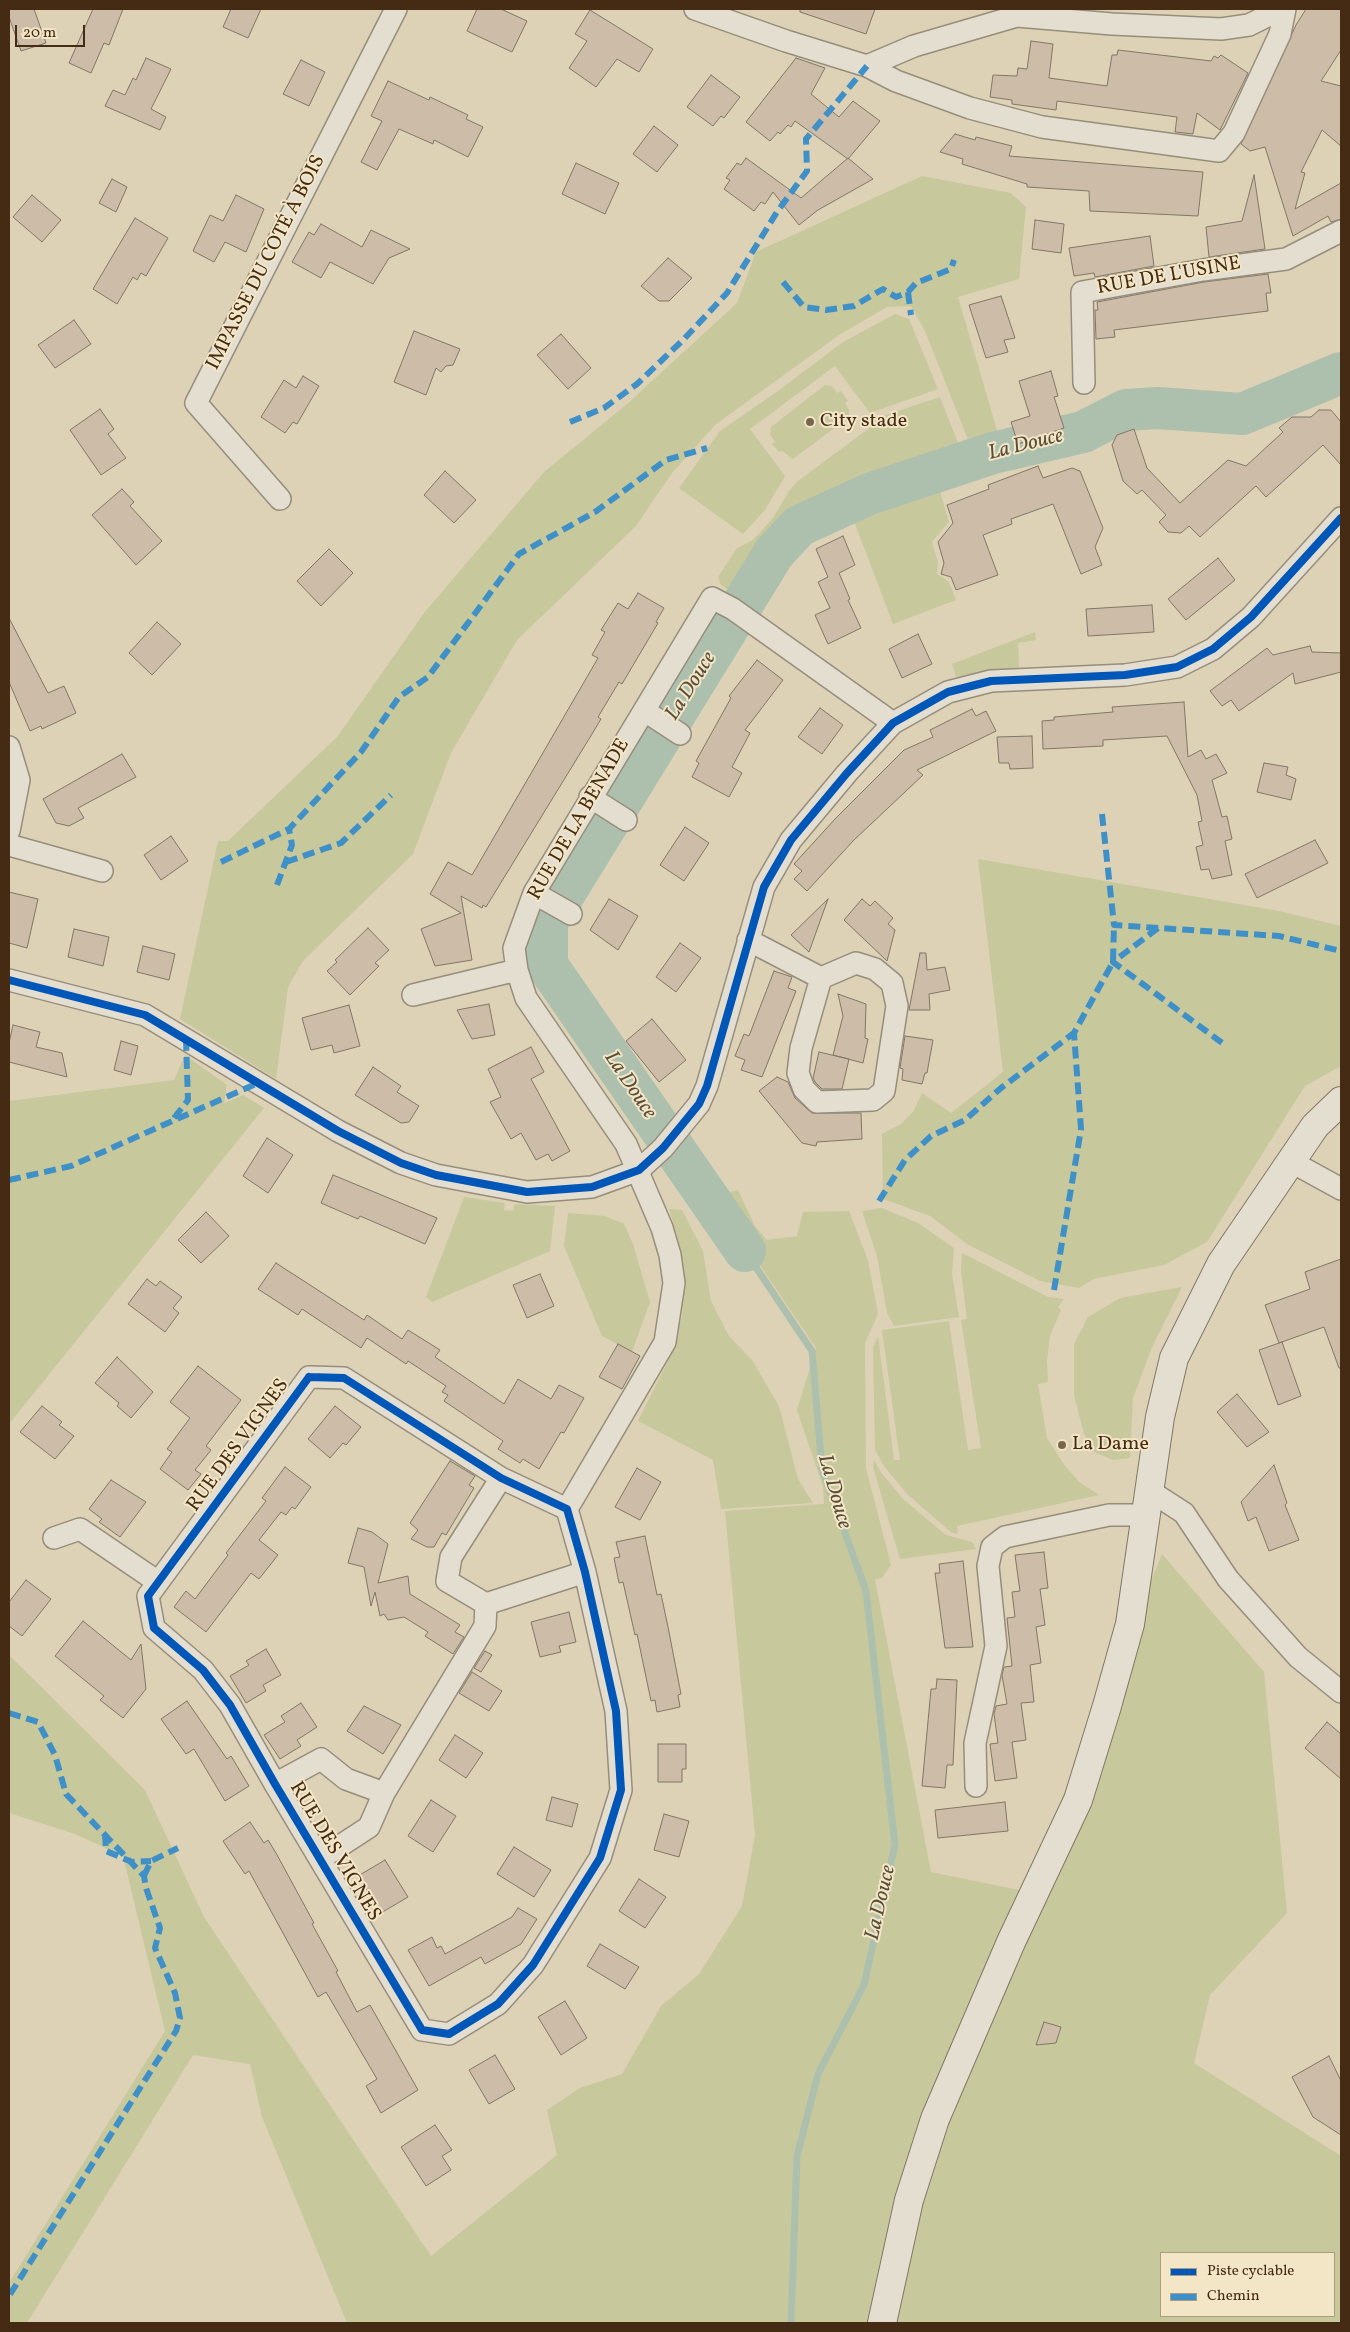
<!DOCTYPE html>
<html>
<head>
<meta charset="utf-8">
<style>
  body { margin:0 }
  #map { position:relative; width:1350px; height:2332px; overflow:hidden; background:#ddd2b6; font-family:Vollkorn,serif }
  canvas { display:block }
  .frame { position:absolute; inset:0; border:10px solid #452b14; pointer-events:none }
  .legend { position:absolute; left:1160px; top:2252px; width:175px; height:65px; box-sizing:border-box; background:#f3e6c6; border:1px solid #ad9b7f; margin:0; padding:6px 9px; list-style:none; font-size:15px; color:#452b14 }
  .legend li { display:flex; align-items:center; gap:10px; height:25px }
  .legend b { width:25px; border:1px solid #ad9b7f }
  .scale { position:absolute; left:15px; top:25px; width:70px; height:22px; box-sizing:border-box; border:2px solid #452b14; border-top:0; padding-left:6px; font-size:15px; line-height:18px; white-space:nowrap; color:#452b14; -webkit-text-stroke:4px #f3e6c6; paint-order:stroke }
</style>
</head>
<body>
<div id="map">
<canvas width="1350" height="2332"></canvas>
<div class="frame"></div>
<ul class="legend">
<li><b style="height:6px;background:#0057b8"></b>Piste cyclable</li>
<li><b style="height:6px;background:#4090c8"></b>Chemin</li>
</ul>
<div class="scale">20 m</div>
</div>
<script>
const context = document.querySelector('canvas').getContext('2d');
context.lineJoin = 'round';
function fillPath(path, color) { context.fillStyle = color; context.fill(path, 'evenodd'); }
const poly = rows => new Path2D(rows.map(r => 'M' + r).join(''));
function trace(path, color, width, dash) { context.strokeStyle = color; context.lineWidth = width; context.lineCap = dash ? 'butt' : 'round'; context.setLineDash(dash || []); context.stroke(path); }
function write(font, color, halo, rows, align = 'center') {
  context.font = font + ' Vollkorn,serif'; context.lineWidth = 4; context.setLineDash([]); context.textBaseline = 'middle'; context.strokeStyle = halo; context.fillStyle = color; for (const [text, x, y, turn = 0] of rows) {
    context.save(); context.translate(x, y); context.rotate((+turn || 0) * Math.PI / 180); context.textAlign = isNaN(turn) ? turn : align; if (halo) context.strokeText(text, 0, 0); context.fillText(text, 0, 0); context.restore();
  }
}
fillPath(poly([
  [922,176,1011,193,1026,207,1019,279,958,297,1001,444,973,452,925,331,911,306,887,307,839,335,715,425,672,473,636,526,517,640,451,753,413,854,303,961,288,987,276,1079,180,1019,218,841,228,841,337,737,424,613,544,472,627,404,737,303,756,252],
  [895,314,909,319,938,389,870,413,835,366,750,429,785,476,765,510,743,534,679,488,720,431,778,391,843,342],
  [825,385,832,386,837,393,841,391,848,401,845,403,849,410,849,417,793,459,782,451,779,452,772,444,775,442,770,434,771,427],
  [940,397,964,458,869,490,798,523,773,550,742,599,721,585,718,577,737,548,753,540,773,518,789,491,798,481,876,423,874,419],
  [939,488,949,522,932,542,938,562,937,574,949,582,956,600,893,624,852,516],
  [1035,632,1036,640,1018,643,1019,670,985,672,956,677,952,664],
  [978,859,1279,911,1341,926,1341,1066,1305,1086,1207,1242,1164,1265,1094,1279,1079,1288,1040,1281,967,1244,930,1216,883,1199,882,1134,901,1124,913,1112,922,1093,951,1113,1003,1072],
  [185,1055,227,1085,224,1103,243,1095,264,1108,9,1424,9,1101,174,1080],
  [738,1190,755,1226,767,1240,797,1236,803,1212,849,1211,868,1260,878,1314,865,1343,866,1468,891,1565,882,1578,875,1579,931,1872,1024,1891,1162,1554,1264,1672,1287,1913,1210,1995,1194,2063,1341,2156,1341,2323,347,2323,262,2117,250,2064,193,2055,27,2323,9,2323,9,2283,165,2031,123,1856,75,1834,9,1813,9,1655,145,1790,204,1917,431,2256,557,2155,547,2110,580,2088,622,2074,661,2006,699,1974,742,1906,755,1835,725,1511,824,1504,823,1487,797,1410,816,1348,714,1197],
  [1161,2253,1334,2253,1334,2316,1161,2316],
  [464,1197,505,1203,504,1210,513,1211,515,1204,555,1206,550,1251,432,1302,426,1297],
  [882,1208,918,1223,954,1248,952,1274,959,1317,894,1326,887,1313,877,1256,862,1211],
  [669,1209,682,1210,703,1251,711,1301,729,1336,752,1360,779,1406,798,1479,813,1503,721,1509,713,1460,638,1421,673,1351,682,1316,684,1275,679,1242],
  [568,1213,605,1216,624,1224,633,1244,650,1302,632,1352,602,1336,564,1246],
  [962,1253,1048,1297,1064,1299,1058,1307,1061,1310,1050,1336,1047,1361,1048,1382,1038,1384,1047,1438,1063,1463,1079,1482,1099,1495,957,1526,958,1534,951,1532,907,1494,884,1466,875,1450,873,1347,878,1336,894,1460,900,1460,882,1330,949,1321,968,1450,981,1448,961,1320,967,1319,961,1271],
  [1182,1287,1153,1345,1133,1398,1130,1458,1113,1460,1092,1451,1084,1434,1074,1395,1074,1344,1088,1317,1120,1298],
  [874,1460,880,1471,903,1499,946,1535,972,1542,976,1549,900,1559,873,1467]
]), '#c8c89d');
trace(poly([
  [745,1251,812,1351,822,1469,866,1591,895,1845,864,1985,818,2074,797,2156,791,2323]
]), '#adc0ae', 7);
trace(poly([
  [745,1251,547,965,547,922,774,553,799,526,869,494,993,453,1083,432,1126,410,1158,408,1242,414,1341,373]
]), '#adc0ae', 42);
const building = poly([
  [9,9,34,9,46,43,21,51,9,17,9,9],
  [93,9,123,9,109,45,104,43,91,73,69,63,93,9],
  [231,9,261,9,248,38,223,27,231,9],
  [477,9,501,9,527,21,512,52,467,31,477,9],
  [800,9,875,9,866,34,800,12,800,9],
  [1306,9,1341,9,1341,50,1321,81,1341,86,1341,146,1322,130,1301,172,1305,173,1295,209,1341,183,1341,219,1331,222,1328,216,1293,236,1265,147,1250,151,1241,144,1296,25,1306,9],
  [590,10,653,49,639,72,617,59,596,87,569,68,587,41,575,34,590,10],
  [1031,41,1053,44,1049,78,1107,86,1112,55,1117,55,1118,50,1211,61,1214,56,1218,58,1221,55,1248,73,1220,130,1197,113,1193,134,1175,132,1177,117,1057,101,1056,110,1012,104,1012,100,990,97,993,75,1017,76,1018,68,1027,69,1031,41],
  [146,58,171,69,151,109,166,117,160,130,105,106,113,90,125,95,133,78,136,80,146,58],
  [796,58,825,68,811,94,839,117,853,101,880,121,848,159,795,121,791,127,788,125,780,134,778,132,770,141,746,122,796,58],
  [301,60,325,72,309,106,283,94,301,60],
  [711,75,740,97,724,118,721,116,713,126,687,107,711,75],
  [388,81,429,100,430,97,468,115,466,119,483,127,468,157,434,140,433,144,399,129,377,170,361,162,382,121,371,116,388,81],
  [654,126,678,145,657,172,633,154,654,126],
  [955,134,975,140,976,137,1012,146,1009,156,1203,172,1198,216,1090,211,1089,191,1027,187,1027,184,962,164,963,159,940,152,955,134],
  [746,158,801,198,848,158,873,179,818,210,799,225,773,192,765,204,761,202,754,211,724,189,730,180,726,178,737,163,741,165,746,158],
  [576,163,619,183,605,214,562,194,576,163],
  [1254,175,1265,249,1209,257,1206,227,1242,221,1254,175],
  [112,179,127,187,116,212,99,203,112,179],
  [32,195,61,220,42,242,13,217,32,195],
  [236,195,264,209,246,252,225,242,214,262,193,251,210,215,223,221,236,195],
  [135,218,168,238,146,276,141,273,137,280,133,277,117,304,93,289,135,218],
  [1035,220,1064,224,1061,253,1032,249,1035,220],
  [321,224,362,247,371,230,410,249,389,258,373,284,330,262,321,278,292,262,309,232,314,235,321,224],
  [1150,236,1154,266,1095,277,1094,273,1074,276,1069,248,1150,236],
  [668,258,692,278,669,301,659,301,641,286,668,258],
  [1268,274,1271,293,1266,293,1268,311,1114,330,1115,337,1096,339,1095,310,1098,310,1097,302,1204,282,1268,274],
  [1001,296,1015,338,1004,340,1008,352,986,358,969,305,1001,296],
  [74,320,91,344,55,368,38,345,74,320],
  [414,331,460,349,453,365,446,366,441,372,436,368,426,395,394,382,414,331],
  [561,334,591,368,568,389,537,355,561,334],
  [1051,371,1058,396,1054,397,1064,428,1018,444,1011,422,1030,416,1019,381,1051,371],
  [303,376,319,386,297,424,293,422,285,433,261,417,284,380,296,388,303,376],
  [100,409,114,429,108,434,126,458,101,475,70,430,100,409],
  [1319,410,1331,410,1341,422,1341,465,1323,445,1266,497,1256,486,1200,537,1189,526,1181,533,1168,532,1159,522,1166,515,1142,490,1137,494,1123,481,1112,445,1117,435,1134,429,1147,468,1180,503,1228,460,1246,466,1283,432,1279,428,1292,417,1311,417,1319,410],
  [1038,466,1043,478,1072,468,1080,471,1103,528,1095,547,1102,565,1081,574,1053,504,1011,519,1012,524,983,535,998,575,956,590,951,577,941,574,944,563,938,542,953,523,947,505,989,489,988,485,1038,466],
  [445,471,476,500,454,523,424,495,445,471],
  [122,489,134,502,130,506,162,541,136,565,92,515,122,489],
  [843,536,855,565,839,573,850,599,848,600,861,628,828,644,815,615,830,608,818,582,828,577,816,549,843,536],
  [329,549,353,573,321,606,297,581,329,549],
  [1218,558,1235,580,1186,620,1168,599,1218,558],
  [638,593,664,608,656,622,658,623,622,684,619,682,598,717,601,719,592,734,486,907,483,905,482,908,461,896,472,960,435,966,421,929,461,913,430,894,448,862,472,875,598,658,592,655,605,632,601,630,618,603,628,609,638,593],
  [1152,605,1154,632,1088,636,1086,609,1152,605],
  [9,618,48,693,64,686,76,713,42,729,41,726,30,731,9,682,9,618],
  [157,622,181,644,152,675,129,653,157,622],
  [918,634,932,664,902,678,889,649,918,634],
  [1310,646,1312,652,1341,653,1341,672,1295,684,1293,673,1239,711,1231,700,1222,706,1210,691,1267,648,1273,655,1310,646],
  [757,660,783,680,745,730,750,733,732,767,742,773,729,797,692,777,699,763,696,761,731,698,729,696,757,660],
  [1184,702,1188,757,1201,750,1206,759,1216,754,1227,773,1212,780,1222,817,1227,816,1232,839,1225,841,1232,875,1212,879,1209,869,1201,870,1196,847,1203,845,1198,822,1202,821,1197,795,1167,736,1103,740,1103,746,1043,749,1042,721,1054,720,1054,717,1113,712,1112,707,1184,702],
  [820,708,843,725,822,754,798,737,820,708],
  [972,709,976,716,986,711,996,731,917,770,923,775,853,841,807,891,794,879,802,871,794,864,835,819,904,750,933,737,930,730,972,709],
  [1032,736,1033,768,1010,769,1009,763,999,763,997,737,1032,736],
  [122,754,136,777,78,808,84,818,69,826,56,823,43,799,122,754],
  [1264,763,1288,767,1286,775,1296,779,1291,800,1257,792,1264,763],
  [685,827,709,843,684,881,660,865,685,827],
  [171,836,188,861,161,880,144,855,171,836],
  [1315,840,1328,863,1257,898,1245,874,1315,840],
  [9,892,38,899,27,948,9,943,9,892],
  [609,899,638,916,618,950,590,930,609,899],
  [828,899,809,952,791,935,828,899],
  [862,899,870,906,875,901,893,918,888,924,895,930,887,961,844,920,862,899],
  [368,928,389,950,375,963,379,966,350,995,327,971,337,962,335,960,368,928],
  [74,929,109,937,103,966,68,957,74,929],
  [680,943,701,958,676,992,656,977,680,943],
  [143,946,175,954,169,980,137,972,143,946],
  [920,953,926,953,927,970,945,967,950,990,929,994,930,1010,909,1010,920,953],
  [774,971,792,977,788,988,796,991,762,1077,741,1070,745,1060,735,1056,744,1034,749,1036,774,971],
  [838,994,866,1004,865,1038,868,1039,863,1063,833,1055,843,1016,838,994],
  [489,1004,495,1035,472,1039,457,1010,489,1004],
  [349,1005,360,1046,334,1053,332,1045,311,1050,302,1018,349,1005],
  [652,1019,686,1060,659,1082,626,1041,652,1019],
  [13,1025,40,1032,36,1047,62,1053,67,1077,9,1062,9,1043,13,1025],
  [905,1036,933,1040,927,1073,925,1073,922,1084,902,1080,903,1069,900,1068,905,1036],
  [121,1041,138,1046,131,1075,114,1070,121,1041],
  [531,1047,544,1072,531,1079,570,1151,552,1161,548,1154,536,1160,521,1133,511,1139,490,1102,501,1097,488,1069,531,1047],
  [819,1052,849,1059,842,1089,822,1089,815,1082,813,1078,819,1052],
  [373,1067,401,1086,397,1092,419,1106,409,1122,401,1123,355,1095,373,1067],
  [777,1077,788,1082,795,1098,812,1113,861,1113,862,1139,817,1142,816,1146,802,1143,759,1091,777,1077],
  [267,1138,293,1155,268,1193,243,1176,267,1138],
  [333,1175,437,1218,425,1244,360,1216,358,1219,321,1203,333,1175],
  [206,1212,229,1236,201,1263,178,1240,206,1212],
  [1341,1259,1341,1368,1339,1368,1324,1327,1279,1343,1265,1305,1310,1289,1305,1272,1341,1259],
  [276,1263,364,1320,367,1315,402,1339,408,1330,440,1350,435,1357,504,1404,518,1379,551,1399,559,1385,584,1398,564,1433,561,1432,539,1469,523,1459,520,1463,498,1449,503,1441,444,1401,448,1395,442,1392,446,1386,408,1361,406,1364,367,1338,361,1348,302,1309,298,1315,258,1289,276,1263],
  [540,1274,554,1306,527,1318,513,1285,540,1274],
  [147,1279,156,1286,160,1281,182,1297,173,1308,179,1313,165,1332,128,1304,147,1279],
  [1282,1342,1301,1396,1278,1405,1259,1350,1282,1342],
  [618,1344,640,1356,622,1389,599,1377,618,1344],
  [117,1357,153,1392,131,1418,117,1406,119,1403,95,1383,117,1357],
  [198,1366,241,1400,206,1446,211,1450,195,1470,201,1474,188,1490,160,1469,172,1452,167,1449,190,1418,170,1402,198,1366],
  [1237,1394,1269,1432,1247,1447,1217,1412,1237,1394],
  [42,1406,62,1422,59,1425,74,1436,55,1459,20,1432,42,1406],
  [335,1406,361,1427,346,1445,343,1443,330,1458,308,1439,335,1406],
  [450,1461,475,1476,469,1485,474,1488,446,1535,442,1533,434,1547,427,1547,411,1539,418,1530,410,1523,450,1461],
  [1274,1465,1287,1503,1285,1505,1299,1540,1269,1551,1256,1517,1248,1521,1241,1502,1274,1465],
  [285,1467,311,1487,295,1509,292,1507,286,1515,281,1512,259,1540,278,1555,259,1579,251,1573,206,1632,174,1607,186,1591,195,1599,228,1555,226,1553,266,1501,262,1498,285,1467],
  [637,1468,661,1482,640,1520,615,1507,637,1468],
  [111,1480,146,1502,120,1537,99,1522,102,1519,89,1509,111,1480],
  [358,1528,372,1532,388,1544,378,1583,408,1576,410,1594,460,1625,455,1632,464,1637,453,1654,425,1636,428,1632,404,1617,388,1620,384,1614,380,1616,375,1592,371,1606,364,1567,348,1563,358,1528],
  [645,1536,657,1595,661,1594,668,1627,681,1694,678,1695,680,1707,657,1712,655,1700,651,1701,637,1634,635,1635,623,1582,619,1583,614,1558,620,1557,616,1542,645,1536],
  [1044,1552,1048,1588,1040,1589,1045,1625,1036,1627,1041,1663,1030,1665,1034,1702,1021,1703,1026,1740,1012,1742,1017,1778,995,1781,990,1744,998,1743,994,1714,996,1706,1007,1704,1002,1675,1004,1667,1012,1666,1007,1618,1015,1617,1012,1592,1020,1591,1015,1555,1044,1552],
  [963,1561,973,1647,945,1648,935,1573,940,1573,939,1564,963,1561],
  [26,1580,51,1599,22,1636,9,1626,9,1602,26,1580],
  [569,1612,576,1642,559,1646,561,1652,540,1657,531,1622,569,1612],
  [83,1621,131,1660,141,1644,146,1689,123,1718,100,1700,104,1696,55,1656,83,1621],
  [266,1649,281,1675,263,1685,266,1691,246,1703,230,1676,249,1665,246,1661,266,1649],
  [485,1651,492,1655,481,1672,474,1668,485,1651],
  [472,1672,502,1691,489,1711,459,1693,472,1672],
  [937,1679,957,1680,953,1765,947,1765,945,1788,922,1786,931,1689,936,1689,937,1679],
  [187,1701,227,1759,231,1756,249,1786,225,1801,194,1749,186,1754,161,1719,187,1701],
  [301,1703,317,1727,297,1740,301,1746,280,1759,264,1735,285,1722,281,1716,301,1703],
  [364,1706,401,1725,383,1754,347,1731,364,1706],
  [1327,1722,1341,1734,1341,1779,1305,1748,1327,1722],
  [455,1735,483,1753,466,1778,439,1760,455,1735],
  [658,1744,686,1744,686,1769,682,1769,682,1782,658,1782,658,1744],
  [552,1797,578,1804,572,1827,546,1820,552,1797],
  [431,1800,456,1816,433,1852,408,1836,431,1800],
  [1005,1802,1008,1831,938,1838,935,1810,1005,1802],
  [664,1814,689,1821,679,1857,654,1850,664,1814],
  [250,1822,264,1843,268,1840,276,1853,314,1923,312,1924,338,1971,336,1972,357,2012,370,2005,418,2090,381,2113,366,2086,377,2079,326,1992,318,1997,249,1871,245,1874,223,1841,250,1822],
  [514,1847,551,1870,534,1897,497,1874,514,1847],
  [385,1860,408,1897,381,1913,358,1876,385,1860],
  [639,1879,666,1897,645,1928,619,1911,639,1879],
  [518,1908,537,1919,521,1944,485,1964,481,1957,429,1986,408,1950,432,1937,437,1948,441,1946,445,1954,512,1917,518,1908],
  [600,1944,639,1967,625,1989,587,1966,600,1944],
  [565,2001,587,2038,561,2055,538,2017,565,2001],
  [1044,2022,1061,2027,1056,2043,1036,2045,1044,2022],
  [495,2055,515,2089,489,2104,469,2070,495,2055],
  [1329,2056,1341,2081,1341,2135,1313,2117,1292,2077,1329,2056],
  [435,2125,452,2150,442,2156,451,2170,426,2186,401,2147,435,2125]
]);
fillPath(building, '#ccbca8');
trace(building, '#817766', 1);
const street = poly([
  [695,9,786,41,867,66,896,81,970,108,1042,127,1219,151,1234,133,1280,34,1285,9],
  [867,66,914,46,1017,16,1112,24,1221,29,1249,25,1281,9],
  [1084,383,1082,292,1203,270,1286,259,1341,231],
  [280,499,196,403,396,9],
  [645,711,680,734],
  [9,747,19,780,9,831],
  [590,797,626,820],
  [9,845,102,871],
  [534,893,571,914],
  [748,940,821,978,801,1048,798,1073,804,1089,817,1102,873,1100,884,1091,897,1006,892,983,875,969,856,963,821,978],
  [9,980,145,1015,338,1131,401,1163,436,1175,527,1192,592,1187,639,1170,663,1148,699,1104,707,1086,764,887,791,840,847,773,893,723,948,692,991,681,1125,675,1177,667,1213,649,1251,617,1341,518],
  [413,995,517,970],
  [1290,1161,1341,1189],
  [309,1377,344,1378,501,1478,567,1509,585,1572,616,1711,621,1790,600,1858,533,1965,498,2004,449,2034,422,2030,275,1784,230,1705,203,1670,154,1628,148,1596,309,1377],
  [1150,1491,1184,1513,1228,1579,1298,1657,1341,1692],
  [567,1509,665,1342,674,1283,670,1255,662,1228,626,1144,526,998,517,970,514,948,534,893,712,598,733,609,893,723],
  [54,1538,80,1529,158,1582],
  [486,1604,447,1581,451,1557,501,1478],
  [275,1784,321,1759,346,1779,384,1793],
  [976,1786,975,1743,996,1646,988,1566,992,1547,1005,1537,1109,1515,1146,1515],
  [320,1859,369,1827,384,1793,485,1626,486,1604,585,1572]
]);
const secondary = poly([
  [882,2323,909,2200,935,2119,1011,1942,1078,1800,1107,1706,1130,1624,1160,1417,1174,1358,1221,1264,1315,1126,1341,1101]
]);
trace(street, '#978d7b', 24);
trace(secondary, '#817766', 30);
trace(street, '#e3ded0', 21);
trace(secondary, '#e3ded0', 28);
trace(poly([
  [783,282,804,307,826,310,854,306,883,289,896,297,908,292,916,283,951,269,954,260],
  [908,292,911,315],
  [570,422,604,408,637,384,684,339,727,293,777,212,807,171,806,139,867,66],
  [1102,814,1114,925,1279,936,1341,951],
  [221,862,289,829,361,752,399,697,428,677,519,554,595,512,666,460,707,448],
  [286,862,341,843,391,795],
  [277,885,292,845,289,829],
  [1158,928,1113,962,1225,1045],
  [174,1118,188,1100,186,1040],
  [9,1180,71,1166,258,1083],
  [879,1201,905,1160,931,1136,965,1120,1001,1088,1074,1033],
  [1054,1290,1081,1129,1074,1033,1113,962,1114,925],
  [9,1713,38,1722,55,1755,66,1794,144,1876,146,1888,160,1928,155,1948,175,1993,180,2018,176,2031,9,2296],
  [105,1834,106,1851,132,1862,151,1861],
  [144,1876,151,1861,178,1848]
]), '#4090c8', 6, [12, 6]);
trace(poly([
  [9,980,145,1015,338,1131,401,1163,436,1175,527,1192,592,1187,639,1170,663,1148,699,1104,707,1086,764,887,791,840,847,773,893,723,948,692,991,681,1125,675,1177,667,1213,649,1251,617,1341,518],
  [309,1377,344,1378,501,1478,567,1509,585,1572,616,1711,621,1790,600,1858,533,1965,498,2004,449,2034,422,2030,275,1784,230,1705,203,1670,154,1628,148,1596,309,1377]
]), '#0057b8', 8);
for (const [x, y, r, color] of [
  [810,422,5,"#7a654d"],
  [1062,1445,5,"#7a654d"]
]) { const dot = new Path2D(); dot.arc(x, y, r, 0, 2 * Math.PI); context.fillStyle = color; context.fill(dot); trace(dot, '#f3e6c6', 2); }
write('20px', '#452b14', '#f3e6c6', [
  ["IMPASSE DU COTÉ À BOIS",267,263,-63],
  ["RUE DE L'USINE",1169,277,-10],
  ["RUE DE LA BENADE",580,820,-60],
  ["RUE DES VIGNES",239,1446,-54],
  ["RUE DES VIGNES",334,1852,59]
]);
write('20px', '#452b14', '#f3e6c6', [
  ["City stade",820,422],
  ["La Dame",1072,1445]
], 'left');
write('italic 21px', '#5a4e3a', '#f3e6c6', [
  ["La Douce",1026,446,-14],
  ["La Douce",692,687,-58],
  ["La Douce",629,1086,56],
  ["La Douce",833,1492,74],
  ["La Douce",882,1903,-77]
]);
</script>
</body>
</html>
